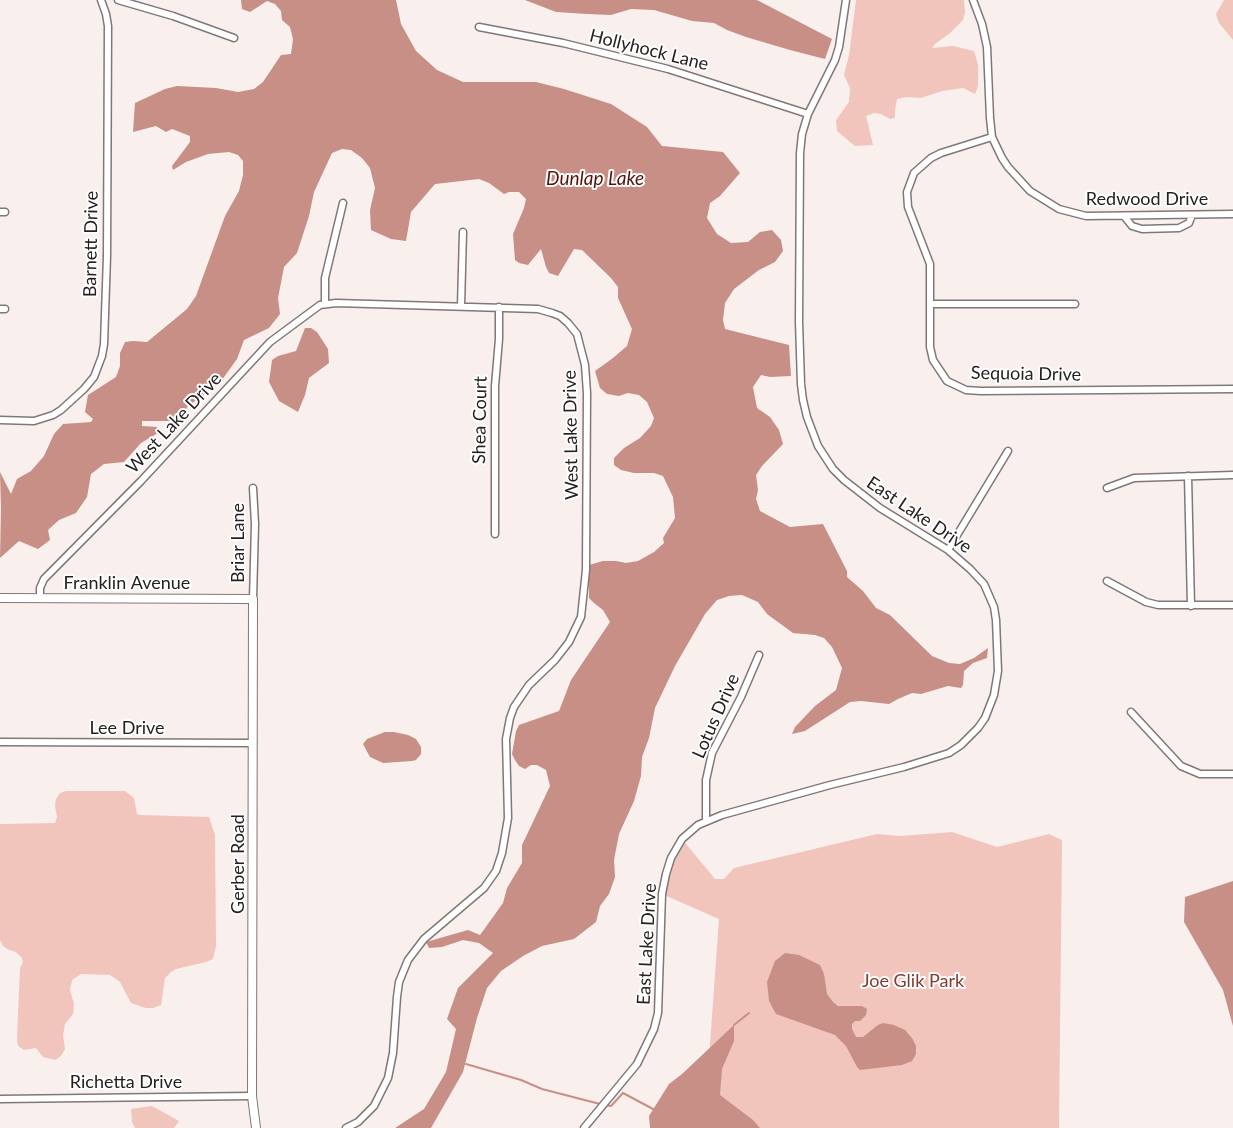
<!DOCTYPE html>
<html>
<head>
<meta charset="utf-8">
<style>
  body { margin:0 }
  canvas { display:block; background:#f9efed }
</style>
</head>
<body>
<canvas width="1233" height="1128"></canvas>
<script>
const context = document.querySelector('canvas').getContext('2d');
context.lineJoin = 'round';
function fillPath(path, color) { context.fillStyle = color; context.fill(path, 'evenodd'); }
const poly = rows => new Path2D(rows.map(r => 'M' + r).join(''));
function trace(path, color, width, dash) { context.strokeStyle = color; context.lineWidth = width; context.lineCap = dash ? 'butt' : 'round'; context.setLineDash(dash || []); context.stroke(path); }
function write(font, color, halo, rows, align = 'center') {
  context.font = font + ' Lato,sans-serif'; context.lineWidth = 4; context.setLineDash([]); context.textBaseline = 'middle'; context.strokeStyle = halo; context.fillStyle = color; for (const [text, x, y, turn = 0] of rows) {
    context.save(); context.translate(x, y); context.rotate((+turn || 0) * Math.PI / 180); context.textAlign = isNaN(turn) ? turn : align; if (halo) context.strokeText(text, 0, 0); context.fillText(text, 0, 0); context.restore();
  }
}
fillPath(poly([
  [856,0,964,0,965,12,963,20,949,34,935,44,932,48,953,46,974,51,978,65,978,86,975,94,963,88,942,91,921,98,906,97,897,99,895,110,895,118,890,119,881,114,874,113,866,116,873,145,855,146,837,131,836,120,849,102,850,88,844,75,849,55],
  [1224,0,1233,0,1233,40,1219,23,1216,14],
  [66,791,125,791,134,798,137,814,140,815,209,817,215,835,216,946,213,959,206,962,176,969,170,973,165,978,161,1005,153,1008,146,1008,131,1003,120,982,110,975,81,974,72,980,70,990,74,1004,73,1014,65,1024,63,1035,65,1049,61,1056,55,1060,43,1057,36,1048,24,1050,18,1046,17,1038,20,968,23,962,22,958,16,952,9,950,3,946,0,940,0,824,55,823,57,817,55,806,56,799,60,793],
  [952,832,997,847,1049,834,1062,840,1059,1128,704,1128,719,919,662,894,666,874,682,839,715,879,724,879,734,868,877,834,901,836],
  [152,1106,179,1121,174,1128,135,1128,132,1122,131,1109]
]), '#f1c4bc');
fillPath(poly([
  [241,0,396,0,401,24,416,51,437,70,463,82,536,82,564,89,611,104,647,127,662,146,723,152,740,173,720,196,710,203,707,218,717,234,731,243,748,242,760,232,772,230,781,240,783,251,775,262,759,270,734,289,725,303,723,320,725,329,789,345,791,376,770,377,761,375,753,387,757,408,770,417,779,430,783,444,762,466,756,475,758,490,756,499,760,511,790,527,823,524,847,571,847,577,863,591,876,608,890,615,932,656,949,663,960,664,974,658,988,648,987,658,973,663,964,671,963,685,961,688,948,686,921,694,912,693,898,699,889,704,861,701,850,702,805,731,792,734,795,727,815,706,836,690,842,668,832,647,824,638,815,635,793,633,767,614,758,602,742,595,729,596,717,600,705,614,675,666,655,708,649,738,642,757,641,776,634,801,619,834,614,860,615,877,609,894,600,906,596,922,574,939,542,946,523,956,501,971,487,988,477,1018,463,1072,431,1128,395,1128,424,1109,446,1072,456,1029,447,1019,458,988,493,953,479,943,463,940,442,947,429,948,426,942,468,930,480,935,503,903,507,888,522,863,522,845,550,786,546,770,537,765,531,765,525,769,519,766,515,760,512,754,516,731,519,725,559,711,571,680,610,622,603,610,594,603,589,598,589,565,603,561,616,561,626,563,638,561,654,552,664,543,663,538,675,518,673,497,663,476,654,473,634,473,621,470,614,465,614,458,624,448,640,438,651,426,654,418,647,402,639,395,628,393,619,396,607,394,600,388,595,371,613,358,627,346,632,329,618,298,618,287,611,278,582,250,574,249,558,276,549,273,546,267,541,249,528,265,519,263,515,260,513,234,524,208,526,199,519,192,509,192,504,194,489,183,479,179,435,184,411,212,406,241,391,239,371,230,370,210,375,188,370,168,362,158,351,150,342,149,332,153,314,192,309,216,297,253,284,267,278,298,280,314,269,328,244,340,237,359,219,384,188,406,179,420,172,421,142,421,142,426,157,427,158,433,141,443,124,462,104,464,91,474,87,497,76,513,59,520,48,530,50,540,38,549,19,541,0,558,1,509,0,472,11,494,17,479,31,471,44,456,54,434,63,424,91,422,93,419,85,412,88,395,116,377,120,366,120,353,125,342,133,341,147,342,187,309,196,296,225,216,239,191,243,175,243,161,238,155,229,152,208,154,186,162,173,170,172,166,190,142,190,136,172,129,166,132,156,126,133,132,135,103,165,89,177,86,216,88,238,92,254,89,263,82,281,55,291,54,293,39,290,27,282,20,281,11,275,4,267,1,250,12,242,9],
  [525,0,757,0,832,39,825,59,790,50,746,37,727,30,714,23,692,21,654,10,631,9,611,15,587,14,556,12],
  [305,328,311,328,317,332,328,349,329,363,309,378,305,395,298,412,279,401,269,382,272,360,278,356,296,351],
  [385,732,394,732,408,735,416,739,421,747,421,754,416,760,412,761,383,763,370,757,363,744,367,739],
  [1233,881,1233,1026,1223,990,1184,922,1185,897],
  [785,953,799,955,820,965,824,974,827,994,833,1002,838,1006,862,1006,867,1009,866,1015,860,1021,855,1021,852,1024,852,1029,856,1037,863,1037,878,1025,883,1023,894,1025,905,1030,912,1038,916,1046,916,1054,912,1061,902,1065,860,1070,857,1067,846,1046,835,1035,776,1014,769,1001,767,982,775,961],
  [734,1025,734,1041,722,1069,720,1095,753,1120,760,1128,650,1128,649,1116,669,1084,682,1074]
]), '#c78f86');
trace(poly([
  [734,1025,749,1013],
  [466,1064,521,1080,542,1089,600,1104],
  [605,1105,611,1106,623,1093,653,1109]
]), '#c78f86', 2);
const minor = poly([
  [118,0,173,16,234,38],
  [973,0,982,24,987,47,990,118,992,137,1002,158,1008,167,1030,191,1059,209,1086,216,1233,214],
  [479,27,563,43,668,69,808,114],
  [992,137,941,153,931,158,914,173,907,192,908,207,930,264,930,347,933,360,947,381,966,390,981,391,1233,389],
  [0,212,5,212],
  [1124,216,1132,226,1142,229,1179,228,1189,223,1192,215],
  [325,304,325,278,343,203],
  [930,304,1075,304],
  [461,306,463,232],
  [0,309,5,309],
  [0,420,34,421,53,415,61,410,84,389,94,377,102,356,104,344,107,256,108,26,106,14,101,0],
  [1188,476,1191,606],
  [253,488,255,524,253,599],
  [1107,488,1134,478,1233,475],
  [495,534,495,386,499,339,499,307],
  [948,550,1008,451],
  [1107,581,1146,602,1158,605,1233,605],
  [40,598,40,588,44,579,141,481,270,342,320,305,336,303,538,309,552,313,560,316,568,323,577,334,585,365,587,393,586,570,581,617,569,642,555,660,529,685,514,707,510,718,506,739,508,818,502,853,496,871,484,888,424,939,408,960,399,982,397,997,393,1053,388,1078,374,1106,358,1122,346,1128],
  [1131,712,1181,766,1200,774,1233,774],
  [0,742,253,743],
  [706,821,706,780,712,753,741,697,759,655],
  [0,1099,252,1096],
  [584,1128,637,1064,654,1029,658,1013,662,894,666,874,671,858,682,839,698,825,722,815,830,785,904,767,949,753,961,745,978,728,985,718,994,695,998,671,996,620,994,607,984,584,970,569,948,550,880,508,844,480,833,469,818,446,807,417,803,400,801,384,799,322,800,153,802,134,808,114,835,60,839,47,846,0]
]);
const tertiary = poly([
  [0,598,253,599,252,1096,256,1128]
]);
trace(minor, '#807876', 9);
trace(tertiary, '#807876', 10);
trace(minor, '#fff', 6);
trace(tertiary, '#fff', 8);
write('18px', '#252121', '#fefefe', [
  ["Hollyhock Lane",649,50,14],
  ["Redwood Drive",1147,199],
  ["Barnett Drive",91,244,-89],
  ["Sequoia Drive",1026,374,1],
  ["Shea Court",480,420,-89],
  ["West Lake Drive",174,423,-47],
  ["West Lake Drive",571,435,-91],
  ["East Lake Drive",919,515,34],
  ["Briar Lane",238,543,-90],
  ["Franklin Avenue",127,583],
  ["Lotus Drive",716,716,-66],
  ["Lee Drive",127,728],
  ["Gerber Road",238,864,-90],
  ["East Lake Drive",647,944,-87],
  ["Richetta Drive",126,1082]
]);
write('18px', '#823b32', '#fefefe', [
  ["Joe Glik Park",913,981]
]);
write('italic 19px', '#57130d', '#fefefe', [
  ["Dunlap Lake",595,179]
]);
</script>
</body>
</html>
